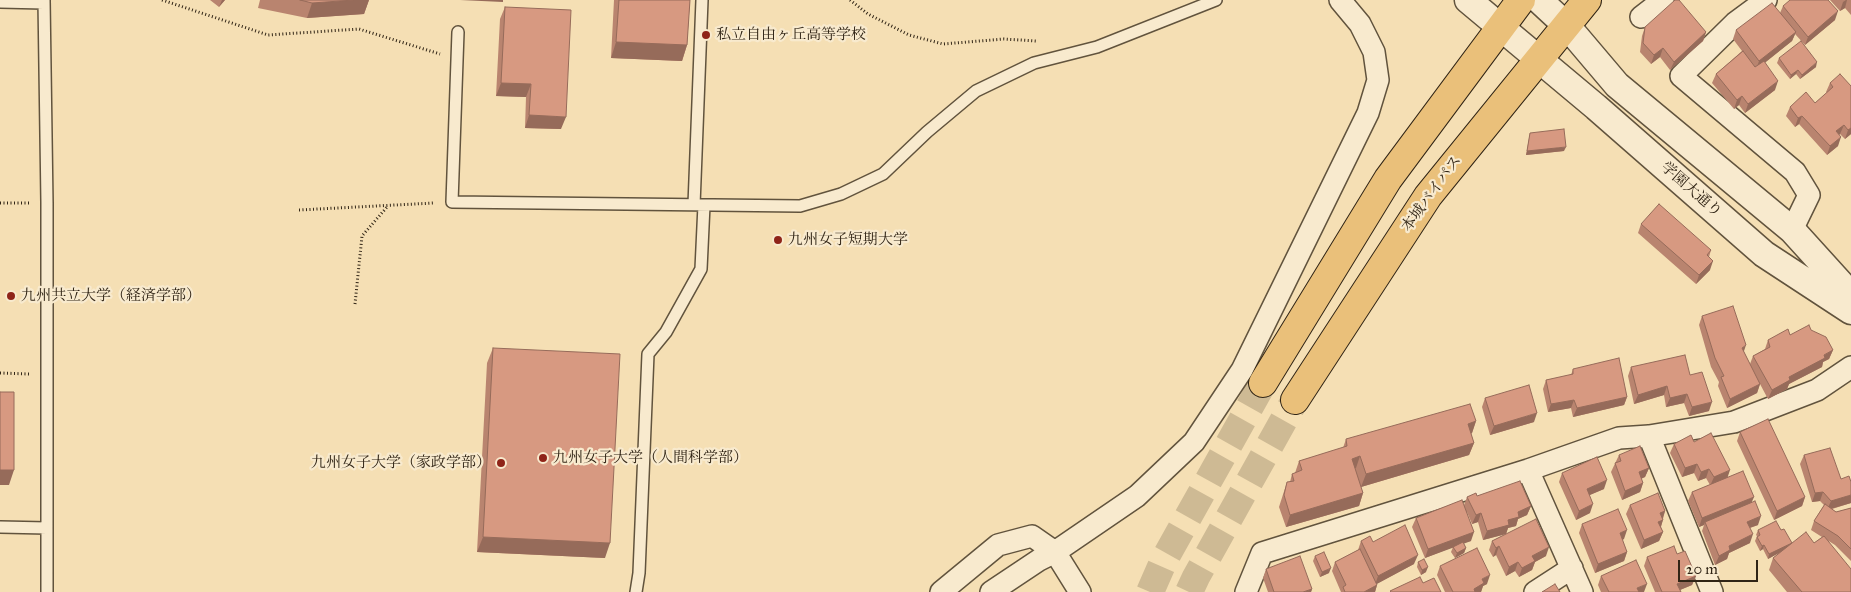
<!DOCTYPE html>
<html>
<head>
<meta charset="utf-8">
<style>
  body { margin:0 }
  #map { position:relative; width:1851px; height:592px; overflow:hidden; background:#f5dfb4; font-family:"IM FELL Great Primer",serif }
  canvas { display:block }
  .scale { position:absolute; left:1678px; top:560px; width:80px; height:22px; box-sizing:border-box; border:2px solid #302415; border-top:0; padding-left:6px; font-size:15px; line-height:18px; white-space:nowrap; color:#302415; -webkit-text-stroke:4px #f8eace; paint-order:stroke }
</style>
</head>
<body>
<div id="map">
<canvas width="1851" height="592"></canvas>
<div class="scale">20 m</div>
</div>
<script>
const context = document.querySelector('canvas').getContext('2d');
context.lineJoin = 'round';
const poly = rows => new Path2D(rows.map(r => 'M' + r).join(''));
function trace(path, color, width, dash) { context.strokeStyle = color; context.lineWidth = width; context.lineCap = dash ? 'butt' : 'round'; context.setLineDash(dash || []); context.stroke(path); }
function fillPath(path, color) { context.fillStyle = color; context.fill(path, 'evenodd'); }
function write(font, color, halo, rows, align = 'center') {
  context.font = font + ' "IM FELL Great Primer","Noto Serif JP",serif'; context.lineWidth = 4.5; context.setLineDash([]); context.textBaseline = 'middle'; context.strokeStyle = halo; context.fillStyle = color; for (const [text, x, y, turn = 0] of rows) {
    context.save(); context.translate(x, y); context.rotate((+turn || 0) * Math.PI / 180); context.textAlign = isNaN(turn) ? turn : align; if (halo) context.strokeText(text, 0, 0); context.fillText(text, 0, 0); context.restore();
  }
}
trace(poly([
  [1150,592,1164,560,1263,383],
  [1189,592,1196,577,1295,400]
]), '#ceba94', 28, [28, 14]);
const service = poly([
  [44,0,47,203,47,592],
  [0,2,44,3],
  [458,32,452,202,800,206,841,194,883,174,927,132,976,91,1034,63,1097,47,1216,0],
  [694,205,702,0],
  [0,527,47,528],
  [636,592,639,573,648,354,666,332,701,269,704,205]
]);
const minor = poly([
  [1766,0,1735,23,1681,76,1795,172,1809,195,1792,230],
  [1641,17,1663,0],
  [1649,436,1712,592],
  [1528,470,1582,592],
  [941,592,998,545,1032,536,1055,552,1039,560,991,592],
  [1080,592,1055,552,1137,496,1194,442,1242,370,1368,113,1378,80,1374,52,1360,24,1340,0],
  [1246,592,1262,553,1528,470,1619,438,1649,436,1734,422,1817,390,1851,367],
  [1535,592,1572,568]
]);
const tertiary = poly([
  [1468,0,1596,107,1764,254,1851,311],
  [1539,0,1567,26,1617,85,1792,230,1851,295]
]);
const trunk = poly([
  [1263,383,1388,179,1521,0],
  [1295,400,1428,196,1587,0]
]);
trace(service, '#61533d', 14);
trace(minor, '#61533d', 24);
trace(tertiary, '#61533d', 29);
trace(trunk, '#302415', 30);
trace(poly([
  [162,0,268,35,359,29,440,54],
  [850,0,868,14,909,35,943,44,1004,39,1036,41],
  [0,203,29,203],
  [299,210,434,203],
  [355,304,362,236,387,207],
  [0,373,29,374]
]), '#302415', 3, [1, 2.5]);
trace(service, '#f8eace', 11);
trace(minor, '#f8eace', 21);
trace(tertiary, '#f8eace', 26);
trace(trunk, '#eac07a', 28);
fillPath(poly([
  [210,0,225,0,219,7],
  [260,0,369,0,364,14,307,18,258,8],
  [614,0,690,0,687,45,682,61,611,58],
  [1830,0,1851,0,1851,15,1845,8,1840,11],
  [1783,6,1835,20,1805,45,1795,34,1792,41,1765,62,1775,90,1745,113,1739,105,1734,109,1712,83,1716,74,1742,51,1733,39,1736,30,1780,13],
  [505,7,561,129,525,128,526,97,496,96,500,19],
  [1645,27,1706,32,1703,41,1670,70,1660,57,1651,64,1640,52,1642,36],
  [1779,58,1816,67,1800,79,1796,74,1790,79,1777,63],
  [1830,83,1851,86,1851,134,1845,139,1840,134,1839,135,1838,146,1827,155,1799,124,1795,127,1786,116,1790,107,1815,103,1827,93,1826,92],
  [1530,133,1564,151,1526,155,1529,138],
  [1641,224,1711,250,1709,257,1710,270,1696,284,1638,233],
  [1702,316,1744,352,1750,364,1753,356,1765,349,1768,340,1811,330,1833,350,1829,359,1823,362,1822,367,1789,384,1787,389,1768,399,1760,384,1757,393,1727,408,1718,386,1719,382,1711,367,1699,325],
  [493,348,605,558,477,552,487,363],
  [1631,367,1690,375,1709,411,1689,416,1684,403,1666,407,1664,395,1634,404,1628,376],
  [1573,369,1627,397,1624,405,1573,417,1571,408,1548,412,1543,389,1546,380,1571,375],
  [1485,398,1534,422,1490,435,1482,407],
  [1476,421,1472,433,1471,434,1474,443,1469,455,1361,487,1363,493,1359,506,1286,527,1279,507,1287,482,1290,482,1292,474,1295,473,1299,461,1343,448,1346,439],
  [1740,432,1805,497,1802,506,1774,520,1737,441],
  [1694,442,1752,502,1758,525,1750,528,1750,543,1729,553,1727,559,1715,565,1702,531,1704,525,1699,527,1688,501,1692,492,1710,485,1706,478,1698,481,1694,473,1682,477,1670,453,1674,444],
  [1619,455,1649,468,1645,477,1641,479,1643,483,1640,492,1622,500,1611,472],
  [1804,455,1841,479,1851,503,1832,509,1836,512,1851,508,1851,561,1835,545,1827,540,1851,592,1787,592,1769,570,1773,558,1780,552,1768,559,1763,549,1760,551,1755,541,1757,536,1756,535,1758,530,1781,530,1792,543,1814,543,1822,537,1811,530,1814,521,1824,505,1820,501,1812,502,1800,464],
  [1562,473,1604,489,1589,495,1590,513,1576,520,1559,482],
  [1477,496,1531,506,1527,515,1518,519,1516,526,1508,528,1506,534,1546,556,1535,562,1532,570,1519,577,1515,571,1506,576,1496,555,1493,557,1489,550,1492,541,1506,534,1483,540,1478,522,1472,524,1467,512,1471,541,1463,543,1466,548,1464,553,1455,558,1451,552,1453,547,1425,558,1412,527,1416,518,1464,505,1467,497],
  [1630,505,1665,511,1661,527,1663,532,1659,541,1641,549,1626,514],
  [1582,524,1624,539,1622,540,1627,552,1624,561,1595,573,1579,533],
  [1361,541,1373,542,1414,564,1376,584,1377,585,1375,592,1341,592,1332,571,1335,562,1358,550],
  [1677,554,1696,576,1692,585,1680,590,1681,592,1655,592,1644,566,1647,557],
  [1315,556,1329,573,1320,577,1313,561],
  [1418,562,1426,572,1421,575,1417,567],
  [1440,566,1487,584,1483,586,1481,592,1445,592,1437,575],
  [1266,569,1312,589,1311,592,1268,592,1263,578],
  [1601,576,1644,592,1601,592,1598,585]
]), '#b9846f');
fillPath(poly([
  [222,0,225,0,219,7],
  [354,0,369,0,364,14,307,18,312,3],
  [460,0,503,0,503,2],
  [1846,0,1847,0,1845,8,1840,11,1843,2],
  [1838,11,1835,20,1805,45,1808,37],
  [1706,32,1703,41,1670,70,1674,62],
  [1796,32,1792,41,1756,70,1759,61],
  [616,42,687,45,682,61,611,58],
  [1663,48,1660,57,1651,64,1654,55],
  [1817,62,1816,67,1800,79,1802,75],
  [1798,70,1796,74,1790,79,1791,75],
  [1778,81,1775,90,1745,113,1748,104],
  [501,83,531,84,526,97,496,96],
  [1742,96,1739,105,1734,109,1737,100],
  [529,115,566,117,561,129,525,128],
  [1802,116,1799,124,1795,127,1798,118],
  [1844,125,1840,134,1833,140,1836,131],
  [1851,128,1851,134,1845,139,1848,130],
  [1841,137,1838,146,1827,155,1830,146],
  [1566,147,1564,151,1526,155,1527,151],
  [1713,261,1710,270,1696,284,1699,275],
  [1746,345,1743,354,1742,348],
  [1833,350,1829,359,1823,362,1822,367,1789,384,1787,389,1768,399,1772,390,1789,377],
  [1760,384,1757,393,1727,408,1730,399],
  [1667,386,1664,395,1634,404,1638,395],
  [1687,394,1684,403,1666,407,1670,398],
  [1627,397,1624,405,1573,417,1577,408],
  [1574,400,1571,408,1548,412,1551,404],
  [1712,402,1709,411,1689,416,1692,407],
  [1537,413,1534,422,1490,435,1494,426],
  [1476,421,1472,433,1463,436,1468,424],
  [1474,443,1469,455,1361,487,1366,474],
  [1360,456,1356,468,1347,471,1352,459],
  [1697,464,1694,473,1682,477,1685,468],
  [1649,468,1645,477,1635,481,1639,472],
  [1709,469,1706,478,1698,481,1701,472],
  [0,470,14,470,9,485,0,485],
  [1730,470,1727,479,1710,486,1714,477],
  [1607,480,1604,489,1583,498,1587,489],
  [1643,483,1640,492,1622,500,1625,491],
  [1823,492,1820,501,1812,502,1815,493],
  [1363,493,1359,506,1286,527,1290,515],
  [1851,495,1851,503,1827,510,1831,501],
  [1754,497,1750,506,1705,522,1704,525,1699,527,1702,518],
  [1805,497,1802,506,1774,520,1777,511],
  [1593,504,1590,513,1576,520,1579,511],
  [1531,506,1527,515,1518,519,1516,526,1508,528,1506,534,1483,540,1487,531,1518,512],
  [1665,511,1662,520,1660,513],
  [1481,513,1478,522,1472,524,1476,515],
  [1761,516,1758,525,1743,530,1747,522],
  [1663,520,1660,529,1658,522],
  [1627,530,1624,539,1616,542,1620,533],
  [1474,532,1471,541,1425,558,1428,549],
  [1663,532,1659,541,1641,549,1644,540],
  [1753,534,1750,543,1729,553,1727,559,1715,565,1719,556,1729,546],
  [483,537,610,543,605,558,477,552],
  [1792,543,1790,547,1768,559,1769,554],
  [1764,545,1763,549,1760,551,1762,546],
  [1499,546,1496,555,1493,557,1496,548],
  [1549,547,1546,556,1535,562,1532,570,1519,577,1522,568,1532,556],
  [1466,548,1464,553,1455,558,1457,553],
  [1627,552,1624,561,1595,573,1598,564],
  [1418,555,1414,564,1375,585,1378,576],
  [1518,562,1515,571,1506,576,1509,567],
  [1428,567,1426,572,1421,575,1422,570],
  [1331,568,1329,573,1320,577,1322,572],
  [1490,575,1487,584,1483,586,1481,592,1472,592,1474,589,1482,579],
  [1696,576,1692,585,1675,592,1677,584],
  [1647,584,1644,592,1635,592,1637,588],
  [1377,585,1375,592,1364,592],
  [1312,589,1311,592,1303,592]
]), '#966b5a');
const building = poly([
  [300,0,354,0,312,3,300,0],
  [619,0,690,0,687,45,616,42,619,0],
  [1675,0,1679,0,1706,32,1674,62,1663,48,1654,55,1643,43,1645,27,1675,0],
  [1790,0,1828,0,1838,11,1808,37,1783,6,1790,0],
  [1772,3,1796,32,1759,61,1736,30,1772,3],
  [505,7,571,10,566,117,529,115,531,84,501,83,505,7],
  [1801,41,1817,62,1802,75,1798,70,1791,75,1779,58,1801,41],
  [1743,51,1755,67,1764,61,1778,81,1748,104,1742,96,1737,100,1716,74,1743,51],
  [1840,74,1851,86,1851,128,1848,130,1844,125,1836,131,1841,137,1830,146,1802,116,1798,118,1790,107,1806,92,1815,103,1833,87,1830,83,1840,74],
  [1564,129,1566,147,1527,151,1530,133,1564,129],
  [1659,204,1711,250,1707,255,1713,261,1699,275,1641,224,1659,204],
  [1733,306,1746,345,1742,348,1760,384,1730,399,1721,377,1724,376,1715,358,1702,316,1733,306],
  [1809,325,1811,330,1826,337,1833,350,1824,355,1825,358,1789,377,1790,380,1772,390,1753,356,1770,347,1768,340,1788,329,1790,335,1809,325],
  [493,348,620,354,610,543,483,537,493,348],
  [1685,355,1690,375,1702,372,1712,402,1692,407,1687,394,1670,398,1667,386,1638,395,1631,367,1685,355],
  [1619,358,1627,397,1577,408,1574,400,1551,404,1546,380,1573,374,1573,369,1619,358],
  [1529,385,1537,413,1494,426,1485,398,1529,385],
  [0,392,14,392,14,470,0,470,0,392],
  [1470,404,1476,421,1468,424,1474,443,1366,474,1360,456,1352,459,1363,493,1290,515,1284,495,1287,482,1294,481,1292,474,1302,470,1299,461,1347,446,1346,439,1470,404],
  [1768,419,1805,497,1777,511,1740,432,1768,419],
  [1711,433,1730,470,1714,477,1709,469,1701,472,1697,464,1685,468,1674,444,1691,435,1694,442,1711,433],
  [1640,446,1649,468,1639,472,1643,483,1625,491,1615,463,1621,461,1619,455,1640,446],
  [1830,448,1841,479,1849,476,1851,482,1851,495,1831,501,1823,492,1815,493,1804,455,1830,448],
  [1597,457,1607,480,1587,489,1593,504,1579,511,1562,473,1597,457],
  [1743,471,1754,497,1702,518,1692,492,1743,471],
  [1520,481,1531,506,1518,512,1519,517,1508,520,1509,525,1487,531,1481,513,1476,515,1467,497,1476,493,1477,496,1520,481],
  [1658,493,1665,511,1660,513,1663,520,1658,522,1663,532,1644,540,1630,505,1658,493],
  [1462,500,1474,532,1428,549,1416,518,1462,500],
  [1755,501,1761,516,1747,522,1753,534,1729,546,1730,550,1719,556,1705,522,1755,501],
  [1825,504,1836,512,1851,508,1851,549,1838,536,1814,521,1825,504],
  [1618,509,1627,530,1620,533,1627,552,1598,564,1582,524,1618,509],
  [1536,519,1549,547,1532,556,1535,561,1522,568,1518,562,1509,567,1499,546,1496,548,1492,541,1536,519],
  [1776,521,1781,530,1784,529,1792,543,1769,554,1764,545,1762,546,1757,537,1760,535,1758,530,1776,521],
  [1405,525,1418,555,1378,576,1361,541,1370,536,1373,542,1405,525],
  [1806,532,1814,543,1824,536,1851,569,1851,592,1802,592,1773,558,1806,532],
  [1463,542,1466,548,1457,553,1453,547,1463,542],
  [1674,546,1677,554,1685,551,1696,576,1677,584,1681,592,1662,592,1647,557,1674,546],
  [1477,548,1490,575,1482,579,1484,583,1474,589,1475,592,1453,592,1440,566,1477,548],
  [1360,549,1377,585,1364,592,1345,592,1343,587,1346,585,1335,562,1360,549],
  [1324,552,1331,568,1322,572,1315,556,1324,552],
  [1300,556,1312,589,1303,592,1274,592,1266,569,1300,556],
  [1424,559,1428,567,1422,570,1418,562,1424,559],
  [1636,560,1647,584,1637,588,1639,592,1609,592,1601,576,1636,560],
  [1420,577,1423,583,1434,578,1441,592,1391,592,1390,591,1420,577],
  [1555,584,1560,592,1542,592,1555,584]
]);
fillPath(building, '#d79981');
trace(building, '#966b5a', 1);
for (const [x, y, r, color] of [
  [706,35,5,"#8f2418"],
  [778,240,5,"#8f2418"],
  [11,296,5,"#8f2418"],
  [543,458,5,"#8f2418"],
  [501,463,5,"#8f2418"]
]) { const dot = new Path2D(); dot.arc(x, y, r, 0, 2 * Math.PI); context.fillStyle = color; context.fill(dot); trace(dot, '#f8eace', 2); }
write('15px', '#302415', '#f8eace', [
  ["私立自由ヶ丘高等学校",716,35],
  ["九州女子短期大学",788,240],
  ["九州共立大学（経済学部）",21,296],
  ["九州女子大学（人間科学部）",553,458],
  ["九州女子大学（家政学部）",491,463,"right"]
], 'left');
write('15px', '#302415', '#f8eace', [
  ["学園大通り",1691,190,41],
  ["本城バイパス",1432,194,-54]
]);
</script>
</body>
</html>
